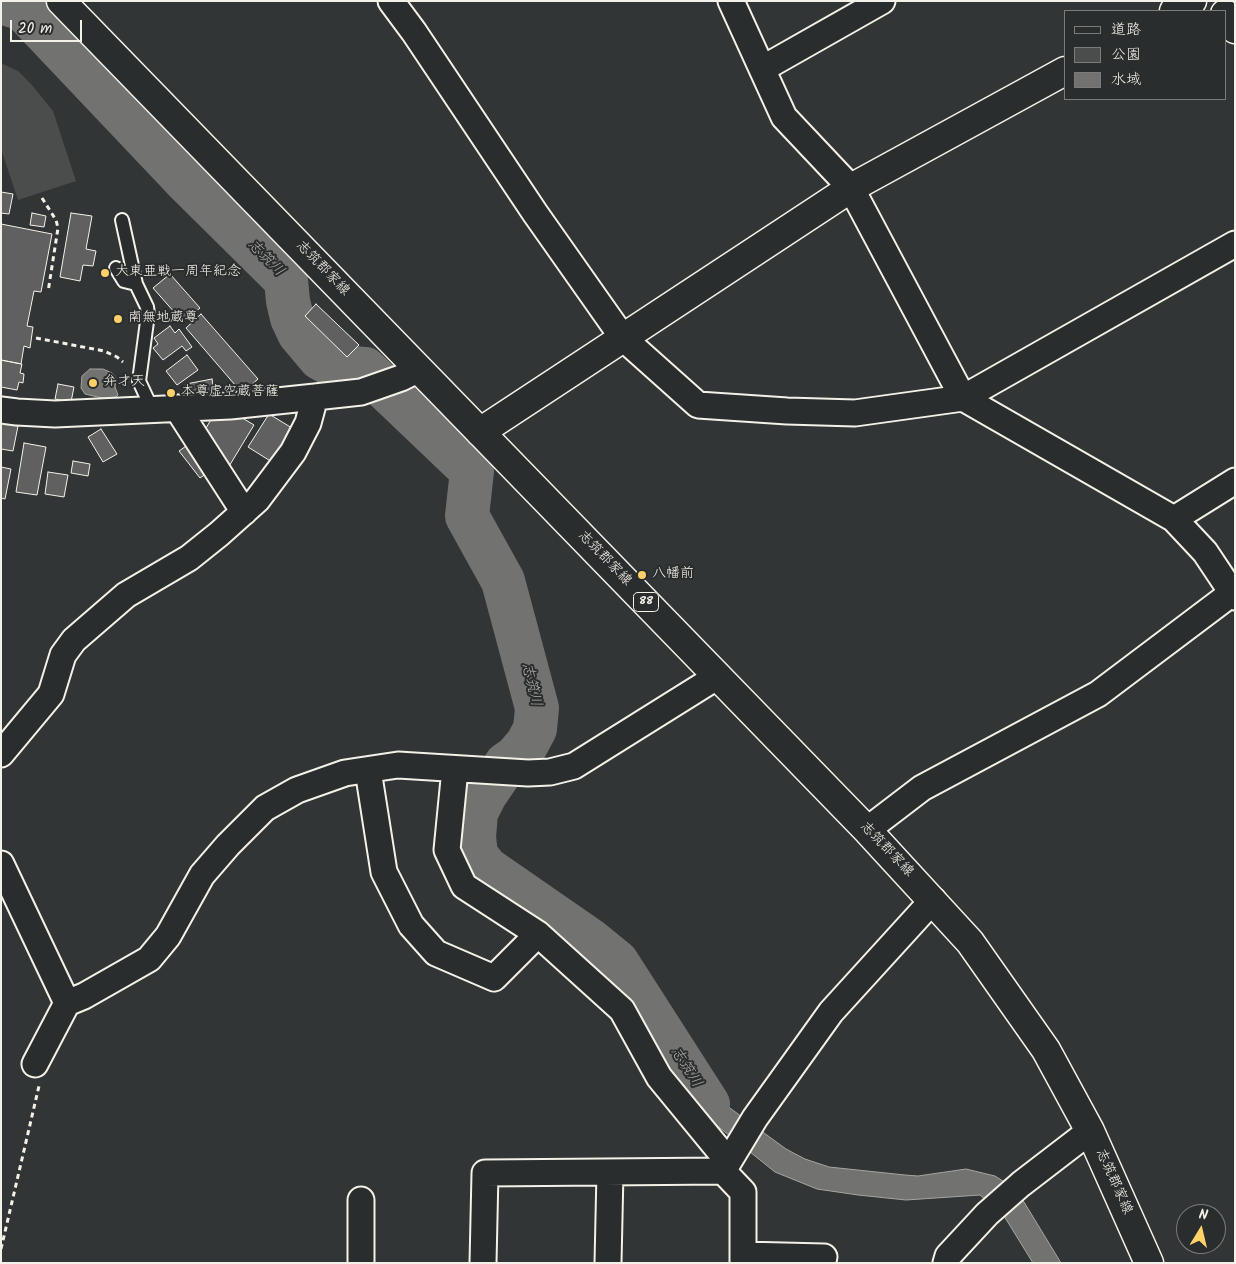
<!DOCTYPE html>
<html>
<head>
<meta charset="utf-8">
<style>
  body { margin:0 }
  #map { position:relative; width:1236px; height:1264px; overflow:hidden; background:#323535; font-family:Kalam,"Klee One",sans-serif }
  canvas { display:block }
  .frame { position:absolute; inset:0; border:2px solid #f4f1e8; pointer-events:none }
  .legend { position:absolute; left:1064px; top:10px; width:162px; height:90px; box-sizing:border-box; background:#2a2d2e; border:1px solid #7b7b78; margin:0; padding:6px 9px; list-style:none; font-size:15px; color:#f4f1e8 }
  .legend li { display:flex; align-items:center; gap:10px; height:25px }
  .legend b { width:25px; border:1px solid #7b7b78 }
  .north { position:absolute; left:1176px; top:1204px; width:50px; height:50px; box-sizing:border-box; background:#2a2d2e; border:1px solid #7b7b78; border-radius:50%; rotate:9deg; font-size:14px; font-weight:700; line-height:20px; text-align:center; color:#f4f1e8 }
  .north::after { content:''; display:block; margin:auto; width:18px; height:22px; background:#ffd166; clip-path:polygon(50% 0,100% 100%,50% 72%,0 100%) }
  .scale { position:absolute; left:10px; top:20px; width:72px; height:22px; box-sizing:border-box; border:2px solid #f4f1e8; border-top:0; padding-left:6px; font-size:15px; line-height:18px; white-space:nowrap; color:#f4f1e8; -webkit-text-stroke:4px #2a2d2e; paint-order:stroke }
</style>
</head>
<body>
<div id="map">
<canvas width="1236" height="1264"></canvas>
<div class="frame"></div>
<ul class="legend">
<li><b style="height:6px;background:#2a2d2e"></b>道路</li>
<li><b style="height:14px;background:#4b4d4c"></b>公園</li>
<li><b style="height:14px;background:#727370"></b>水域</li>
</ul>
<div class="north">N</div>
<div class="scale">20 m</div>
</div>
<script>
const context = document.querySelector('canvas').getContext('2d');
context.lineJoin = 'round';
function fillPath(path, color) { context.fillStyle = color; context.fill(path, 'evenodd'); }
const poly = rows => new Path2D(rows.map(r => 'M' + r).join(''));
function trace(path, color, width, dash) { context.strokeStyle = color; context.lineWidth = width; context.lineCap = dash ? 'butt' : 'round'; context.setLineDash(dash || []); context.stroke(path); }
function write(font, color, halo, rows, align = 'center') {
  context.font = font + ' Kalam,"Klee One",sans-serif'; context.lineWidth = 4; context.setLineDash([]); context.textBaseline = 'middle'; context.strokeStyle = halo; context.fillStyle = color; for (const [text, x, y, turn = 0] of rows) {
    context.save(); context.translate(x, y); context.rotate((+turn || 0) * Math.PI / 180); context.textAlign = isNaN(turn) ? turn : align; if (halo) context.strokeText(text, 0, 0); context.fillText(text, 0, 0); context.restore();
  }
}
fillPath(poly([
  [1,63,18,71,31,84,53,111,76,181,18,200,1,149]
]), '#4b4d4c');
const water = poly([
  [90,369,103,369,112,373,116,378,115,387,118,395,116,397,106,399,85,394,81,388,82,376,90,369],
  [690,1054,723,1103,786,1149,805,1159,829,1167,905,1175,918,1176,966,1169,995,1176,1006,1183,1024,1202,1061,1263,1033,1263,1004,1216,980,1195,906,1200,858,1195,817,1189,775,1172,705,1116,663,1055,690,1054]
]);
fillPath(water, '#727370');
trace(water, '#a6a5a0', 1);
trace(poly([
  [1,2,23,9,186,181,286,280,288,301,292,318,299,333,320,358,336,367,365,369,472,471,467,516,503,581,537,708,535,729,527,744,516,757,506,764,485,795,476,813,474,837,476,855,486,868,590,940,617,962,708,1104]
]), '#727370', 44);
const building = poly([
  [1,192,13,194,9,214,1,213,1,192],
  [32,213,46,216,44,227,30,225,32,213],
  [71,213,92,216,86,249,96,251,93,266,83,265,80,281,60,277,71,213],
  [1,224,52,234,41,292,34,291,27,326,33,327,30,348,24,346,21,364,1,360,1,224],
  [170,274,200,308,183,322,153,288,170,274],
  [316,304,359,345,347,357,305,316,316,304],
  [201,314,258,379,242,393,186,328,201,314],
  [170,326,175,333,179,329,192,347,186,351,182,346,163,360,153,348,158,344,154,338,170,326],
  [187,355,198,370,177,385,166,371,187,355],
  [1,360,22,364,20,373,24,374,23,383,19,382,17,390,1,387,1,360],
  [212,379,214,391,188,397,186,384,212,379],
  [90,380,96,381,95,386,89,385,90,380],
  [58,384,74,387,71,402,55,399,58,384],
  [269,414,292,428,272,462,248,447,269,414],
  [239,416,254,425,228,468,203,433,212,418,239,416],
  [1,423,18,426,13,451,1,449,1,423],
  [101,429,117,454,103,462,88,437,101,429],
  [24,443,46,447,37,495,16,492,24,443],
  [189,444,210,471,200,478,179,451,189,444],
  [73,461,90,464,88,476,71,473,73,461],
  [1,467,11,469,5,499,1,498,1,467],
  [48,472,68,475,64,497,45,494,48,472]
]);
fillPath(building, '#5f605f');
trace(building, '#f4f1e8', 1);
const service = poly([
  [122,220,136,284,147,307,148,314,139,381,152,409],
  [116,268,124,281,136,284]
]);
const minor = poly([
  [391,1,414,32,535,213,623,338,698,405,787,411,855,413,963,398,1235,244],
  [731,1,784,117,851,188,963,398,1174,519,1205,552,1235,597],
  [762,69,882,1],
  [315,397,361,392,401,378,419,369],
  [177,408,244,512],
  [1,410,17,412,55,414,230,406,315,397,308,423,293,452,257,500,219,534,189,558,126,595,74,640,63,655,51,694,1,754],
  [1174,519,1235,481],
  [455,769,447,850,464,886,538,934,622,1010,659,1077,728,1161],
  [368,770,384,872,411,925,436,953,494,978,538,934],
  [867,830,922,788,1098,694,1232,593],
  [1,864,67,1003],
  [35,1064,67,1003,84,996,149,959,168,936,202,875,228,845,265,808,297,790,345,773,398,765,528,773,550,772,574,766,718,676],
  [723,1171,755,1118,831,1012,933,900],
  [361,1200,361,1263],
  [743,1255,824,1257],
  [483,1263,485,1173,723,1171,743,1192,743,1263],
  [608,1263,610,1172],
  [946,1263,948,1256,987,1214,1021,1184,1090,1131]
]);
const tertiary = poly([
  [1174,11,1192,1],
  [1225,14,1235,29],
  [480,432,851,188,1065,71]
]);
const primary = poly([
  [61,1,867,830,970,942,1046,1050,1090,1131,1149,1263]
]);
trace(service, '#f4f1e8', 16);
trace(minor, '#f4f1e8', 29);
trace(tertiary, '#f4f1e8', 31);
trace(primary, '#f4f1e8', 31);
trace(poly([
  [42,198,56,220,58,228,48,292],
  [36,338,104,351,117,357,123,362],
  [1,1249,39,1086]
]), '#f4f1e8', 3, [5, 4]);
trace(service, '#2a2d2e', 12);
trace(minor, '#2a2d2e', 25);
trace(tertiary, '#2a2d2e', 28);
trace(primary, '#2a2d2e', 28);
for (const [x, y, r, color] of [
  [105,273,5,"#ffd166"],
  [118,319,5,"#ffd166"],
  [93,383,5,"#ffd166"],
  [171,393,5,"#ffd166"],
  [642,575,5,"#ffd166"]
]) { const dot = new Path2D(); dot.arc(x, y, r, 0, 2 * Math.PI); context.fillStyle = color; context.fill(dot); trace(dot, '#2a2d2e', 2); }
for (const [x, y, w] of [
  [646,602,25]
]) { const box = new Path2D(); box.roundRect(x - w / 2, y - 9.5, w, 19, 4); context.fillStyle = '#2a2d2e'; context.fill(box); trace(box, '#f4f1e8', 1); }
write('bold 12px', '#f4f1e8', null, [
  ["88",646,602]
]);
write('14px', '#f4f1e8', '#2a2d2e', [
  ["志筑郡家線",322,269,46],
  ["志筑郡家線",604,559,46],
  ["志筑郡家線",886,850,46],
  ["志筑郡家線",1113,1182,66]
]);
write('14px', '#f4f1e8', '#2a2d2e', [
  ["大東亜戦一周年紀念",115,273],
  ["南無地蔵尊",128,319],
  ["弁才天",103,383],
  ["本尊虚空蔵菩薩",181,393],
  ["八幡前",652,575]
], 'left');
write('italic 15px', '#b3b2ac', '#2a2d2e', [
  ["志筑川",265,259,45],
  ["志筑川",530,685,77],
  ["志筑川",685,1068,57]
]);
</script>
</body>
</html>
